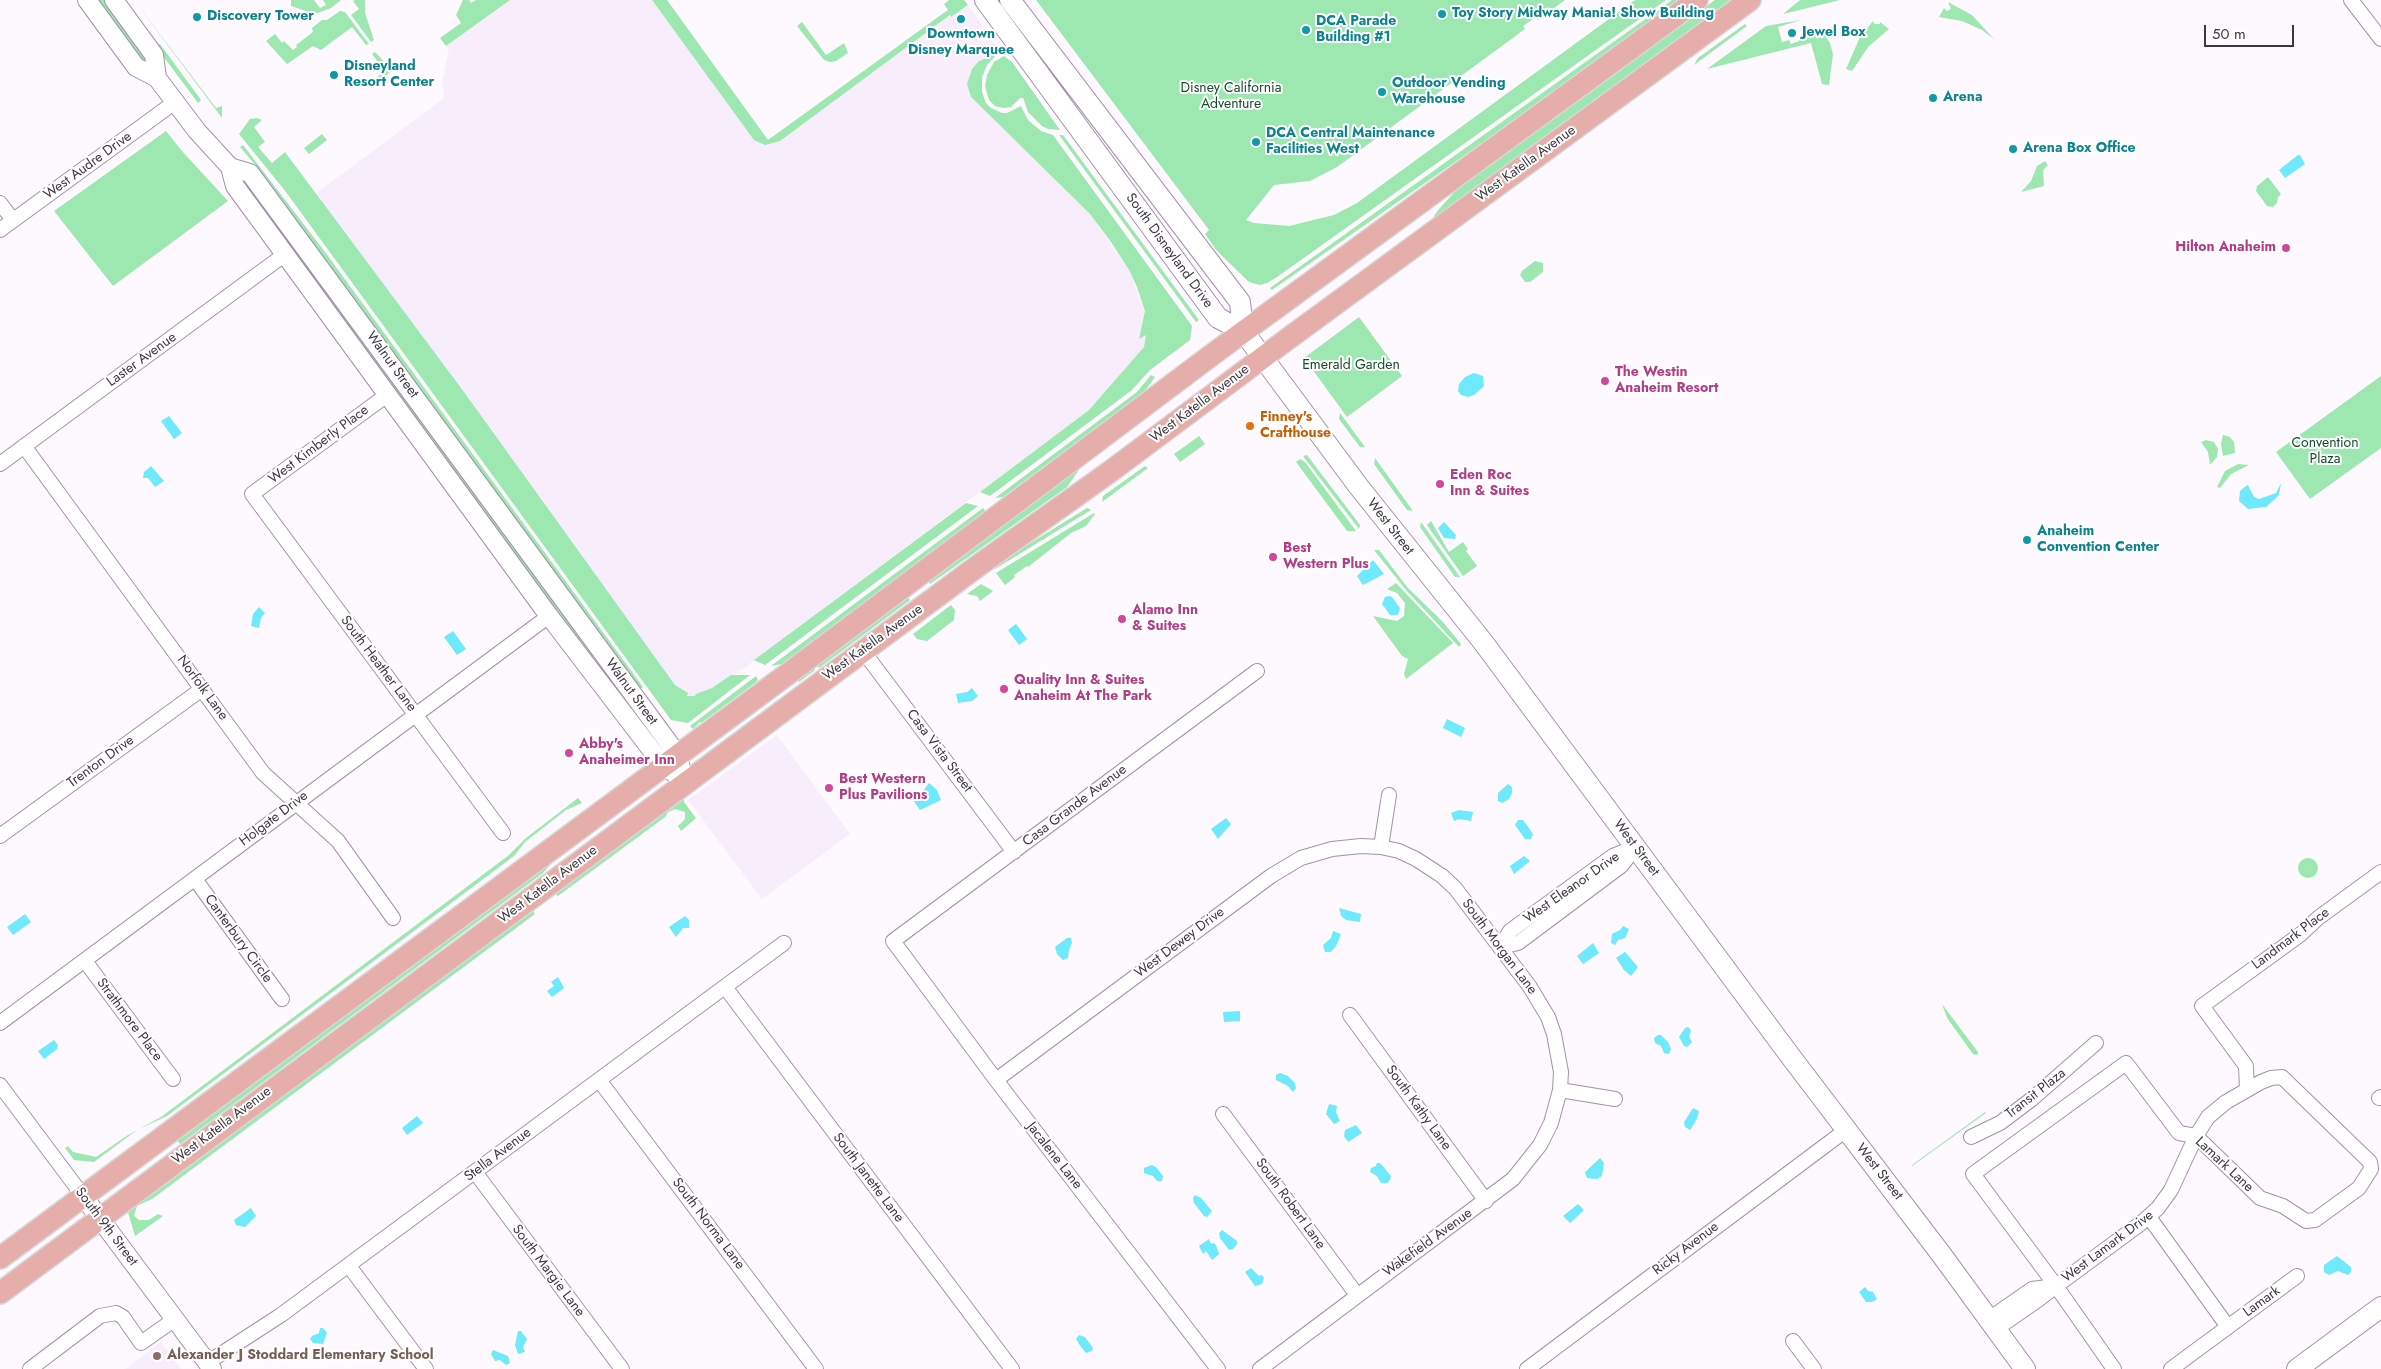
<!DOCTYPE html>
<html>
<head>
<meta charset="utf-8">
<style>
  body { margin:0 }
  #map { position:relative; width:2381px; height:1369px; overflow:hidden; background:#fdf9fe; font-family:Jost,sans-serif }
  canvas { display:block }
  .scale { position:absolute; left:2204px; top:25px; width:90px; height:22px; box-sizing:border-box; border:2px solid #3e3641; border-top:0; padding-left:6px; font-size:15px; line-height:18px; white-space:nowrap; color:#3e3641; -webkit-text-stroke:4px #fff; paint-order:stroke }
</style>
</head>
<body>
<div id="map">
<canvas width="2381" height="1369"></canvas>
<div class="scale">50 m</div>
</div>
<script>
const context = document.querySelector('canvas').getContext('2d');
context.lineJoin = 'round';
function fillPath(path, color) { context.fillStyle = color; context.fill(path, 'evenodd'); }
const poly = rows => new Path2D(rows.map(r => 'M' + r).join(''));
function trace(path, color, width, dash) { context.strokeStyle = color; context.lineWidth = width; context.lineCap = dash ? 'butt' : 'round'; context.setLineDash(dash || []); context.stroke(path); }
function write(font, color, halo, rows, align = 'center') {
  context.font = font + ' Jost,sans-serif'; context.lineWidth = 4; context.setLineDash([]); context.textBaseline = 'middle'; context.strokeStyle = halo; context.fillStyle = color; for (const [text, x, y, turn = 0] of rows) {
    context.save(); context.translate(x, y); context.rotate((+turn || 0) * Math.PI / 180); context.textAlign = isNaN(turn) ? turn : align; if (halo) context.strokeText(text, 0, 0); context.fillText(text, 0, 0); context.restore();
  }
}
fillPath(poly([
  [510,0,667,0,768,140,946,11,951,17,968,5,996,44,997,54,987,57,972,69,967,84,971,97,1090,214,1129,270,1145,311,1139,338,1146,334,1145,347,1089,410,696,704,673,702,311,197,444,98,442,82,449,49,446,46],
  [777,735,850,834,762,899,688,800],
  [161,1342,181,1369,125,1369]
]), '#f8eefb');
fillPath(poly([
  [96,0,106,0,148,57,147,63,143,63],
  [134,0,216,108,222,106,222,118],
  [291,0,314,0,320,8,326,5,323,0,341,0,331,8,315,14,291,6],
  [355,0,365,0,365,13,374,40,371,42,351,15,359,9,353,1],
  [463,0,469,0,471,3,476,0,510,0,446,46,440,38,461,23,456,15],
  [652,0,667,0,768,140,948,10,944,4,949,0,964,0,968,5,951,17,950,15,780,141,765,145,754,140],
  [1036,0,1565,0,1538,20,1536,17,1523,26,1525,29,1337,167,1310,181,1274,185,1246,220,1254,223,1289,226,1334,215,1357,203,1635,0,1666,0,1277,277,1267,283,1260,285,1249,282,1217,251,1205,234,1209,230],
  [1672,0,1681,0,1522,115,1272,290,1270,288],
  [1715,0,1734,0,1435,218,1434,216,1439,209,1459,187],
  [1800,0,1840,0,1783,14],
  [1948,2,1972,15,1994,39,1982,30,1962,21,1939,17,1944,8,1947,11,1951,9],
  [340,11,345,12,369,44,366,45,352,27,321,50,313,46,287,64,266,41,275,34,282,43,284,41,293,50,297,47,296,45,313,32,312,28,322,20,327,20],
  [1801,20,1778,27,1782,42,1789,40,1791,44,1799,41,1798,38,1805,35,1804,31,1810,30,1815,30,1824,34,1830,43,1833,54,1829,85,1822,84,1811,43,1707,69,1766,26],
  [1873,21,1874,24,1880,24,1880,22,1889,29,1868,47,1852,71,1846,69,1860,37],
  [802,22,826,55,844,43,848,53,836,61,830,62,824,60,797,26],
  [1745,24,1747,26,1694,65,1698,58],
  [160,44,201,100,198,103,160,52,163,50,161,47,158,49,156,46],
  [375,52,392,70,378,82,374,83,372,81,385,71,372,54],
  [997,54,987,65,982,77,982,92,986,103,991,108,1002,113,1007,113,1021,106,1028,120,1041,131,1053,135,1192,326,1190,340,1150,370,1132,390,990,496,980,492,1089,410,1144,347,1146,335,1139,339,1145,311,1137,287,1129,270,1111,242,1090,214,971,97,967,84,972,69,979,61],
  [1004,56,1012,62,1060,130,1048,129,1042,126,1028,112,1023,98,1020,98,1011,107,1004,108,995,106,989,100,985,86,987,75,994,62],
  [257,118,262,120,254,127,265,142,258,147,272,163,285,152,464,392,675,685,688,693,687,696,695,696,696,694,712,688,731,675,750,675,688,723,671,720,286,192,239,134,250,119],
  [166,131,182,151,228,201,113,286,54,211],
  [322,134,327,140,309,154,304,148],
  [1059,135,1063,135,1199,320,1196,322],
  [243,145,325,252,643,687,638,691,418,386,258,168,240,147],
  [2045,161,2048,165,2043,170,2044,186,2021,192,2031,181,2037,166],
  [2268,177,2281,194,2278,197,2277,203,2273,207,2267,206,2256,191,2257,186],
  [245,178,595,655,593,658,580,644,253,199,244,179],
  [1535,261,1543,263,1543,272,1530,282,1525,282,1520,275,1522,271],
  [1359,317,1402,376,1347,417,1304,358],
  [1151,375,1155,377,1144,392,1003,497,995,498,1137,392],
  [2381,376,2381,448,2310,499,2276,452],
  [1340,413,1365,447,1360,447,1339,419],
  [2223,435,2230,437,2234,442,2235,453,2223,456,2221,444],
  [1199,436,1205,444,1180,462,1174,454],
  [2206,440,2214,442,2218,449,2217,457,2210,465,2208,452,2201,442],
  [1307,455,1360,525,1359,529,1303,456],
  [1375,458,1413,511,1407,510,1374,464],
  [1300,459,1305,462,1356,531,1347,531,1296,462],
  [1083,464,1067,487,930,584,926,579],
  [2238,464,2249,465,2231,474,2220,488,2217,487,2225,471],
  [1145,466,1148,468,1102,502,1103,496],
  [966,503,978,506,765,665,754,660],
  [983,508,986,512,782,664,771,666],
  [1087,508,1091,510,995,569,995,565],
  [1094,513,1095,514,1086,526,1071,533,1028,567,1027,566,1014,575,1015,577,1005,585,996,573],
  [1431,521,1449,552,1463,542,1468,549,1466,551,1477,566,1463,576,1427,525],
  [1421,522,1460,577,1455,577,1420,527],
  [1374,550,1379,550,1408,588,1443,622,1461,644,1459,647,1406,590],
  [1396,583,1453,643,1406,679,1404,674,1408,659,1402,656,1373,616,1397,621,1404,616,1405,603,1397,593,1387,589],
  [981,584,993,591,980,601,977,596,967,594],
  [906,595,910,600,819,668,816,663,812,667,815,670,799,682,798,680,808,667,847,639,850,642,853,640,850,635],
  [951,605,955,610,954,620,927,641,917,639,913,634],
  [756,676,758,680,755,683,701,723,700,722,693,729,690,726],
  [692,788,694,791,684,798,684,802,696,818,681,831,678,826,685,819,685,812,675,809,668,812,665,817,558,896,555,894,555,891],
  [578,798,582,803,566,810,525,842,514,856,167,1116,137,1130,94,1162,74,1160,65,1148,68,1146,73,1152,96,1157,128,1135,161,1117,509,855,526,838],
  [556,858,543,873,180,1144,177,1140],
  '2298 868a10 10 0 1 1 20 0a10 10 0 1 1-20 0Z',
  [532,909,535,914,152,1199,137,1206,134,1216,139,1220,149,1220,158,1214,163,1216,135,1236,128,1212,132,1205],
  [1942,1004,1978,1052,1978,1055,1973,1054,1947,1018],
  [1985,1112,1986,1113,1912,1166,1912,1165]
]), '#9de7b1');
fillPath(poly([
  [2298,155,2300,155,2305,164,2285,178,2279,170],
  [1474,373,1483,376,1484,386,1474,395,1468,397,1461,395,1458,391,1459,384,1465,377],
  [169,416,182,433,174,439,161,421],
  [151,466,164,481,155,487,148,478,143,478,144,472],
  [2281,483,2279,495,2266,507,2248,509,2239,501,2240,491,2246,486,2248,485,2254,497,2259,499,2276,493],
  [1444,522,1456,535,1455,539,1444,538,1438,528],
  [1373,560,1384,574,1363,585,1357,576],
  [1389,596,1392,597,1400,608,1398,615,1390,615,1382,604,1385,597],
  [259,607,265,613,261,618,259,628,251,626,253,614],
  [1016,624,1027,639,1019,645,1008,630],
  [453,631,466,649,457,655,444,637],
  [972,688,978,696,972,701,958,703,956,694,967,692],
  [1447,719,1465,728,1461,737,1443,728],
  [929,783,937,790,941,800,920,810,913,800,920,795],
  [1508,784,1512,787,1512,793,1509,799,1502,803,1498,801,1498,793],
  [1459,810,1473,812,1471,821,1459,819,1454,821,1451,813],
  [1226,818,1231,824,1218,839,1211,829],
  [1518,820,1523,820,1533,834,1531,839,1525,839,1515,825],
  [1524,856,1530,861,1514,874,1510,866],
  [1339,908,1361,914,1360,922,1346,920,1341,916],
  [25,914,31,922,13,935,7,927],
  [685,916,689,920,689,928,683,928,676,937,669,927],
  [1623,926,1629,929,1625,938,1618,940,1615,945,1611,943,1612,934,1620,930],
  [1333,931,1341,934,1336,946,1331,952,1325,952,1323,945,1331,938],
  [1067,938,1071,938,1072,943,1069,950,1068,958,1063,960,1057,954,1055,947],
  [1593,943,1599,953,1583,964,1577,956],
  [1625,952,1638,967,1631,976,1624,970,1616,958],
  [558,977,564,988,552,997,547,991,554,986,551,982],
  [1240,1011,1240,1021,1224,1022,1223,1012],
  [1688,1027,1691,1030,1689,1037,1692,1042,1687,1047,1684,1046,1679,1037,1685,1028],
  [1658,1035,1661,1035,1668,1042,1671,1049,1669,1054,1664,1053,1661,1046,1655,1043,1654,1038],
  [54,1040,58,1045,57,1049,44,1059,38,1051],
  [1280,1073,1288,1076,1295,1083,1296,1088,1293,1092,1288,1086,1276,1080,1276,1075],
  [1329,1104,1337,1106,1336,1112,1340,1121,1334,1124,1326,1114],
  [1693,1108,1699,1111,1697,1119,1690,1130,1685,1127,1684,1122],
  [417,1116,423,1123,407,1135,402,1128],
  [1356,1125,1362,1133,1348,1142,1344,1136,1345,1130],
  [1600,1158,1604,1163,1602,1176,1597,1179,1587,1178,1585,1172],
  [1377,1163,1380,1163,1391,1176,1390,1180,1387,1183,1381,1183,1377,1176,1370,1172,1371,1168,1376,1166],
  [1152,1165,1156,1167,1163,1176,1162,1181,1157,1181,1153,1176,1144,1173,1144,1168],
  [1195,1195,1201,1198,1212,1211,1207,1217,1204,1216,1194,1203,1193,1198],
  [1578,1204,1584,1210,1570,1223,1563,1216],
  [251,1208,256,1216,245,1227,236,1225,234,1220],
  [1222,1230,1237,1241,1237,1244,1233,1249,1229,1250,1220,1238,1219,1233],
  [1209,1239,1211,1244,1214,1243,1216,1245,1219,1254,1212,1260,1206,1251,1203,1254,1199,1246],
  [2337,1256,2351,1267,2351,1272,2348,1275,2338,1271,2329,1275,2324,1272,2324,1265],
  [1251,1268,1259,1276,1262,1275,1264,1278,1262,1284,1255,1286,1245,1272],
  [1865,1287,1868,1291,1873,1292,1877,1299,1872,1302,1866,1302,1859,1292],
  [320,1328,323,1328,327,1333,323,1344,313,1343,310,1339,312,1336,319,1333],
  [518,1331,521,1331,527,1339,523,1347,525,1352,518,1354,515,1345],
  [1079,1335,1085,1337,1093,1348,1092,1351,1086,1353,1081,1347,1076,1339],
  [493,1350,508,1356,510,1363,506,1365,500,1360,495,1361,491,1354]
]), '#6fe9fc');
const minor = poly([
  [2351,0,2381,39],
  [0,203,13,220],
  [0,230,175,102],
  [387,395,252,494,503,833],
  [24,446,263,773,338,841,393,918],
  [0,464,284,255],
  [863,651,1014,852],
  [0,836,202,689],
  [1381,847,1389,795],
  [195,879,282,999],
  [1500,947,1510,931,1613,856,1635,847],
  [1500,947,1518,943,1621,866,1635,848],
  [85,961,173,1079],
  [725,987,1012,1369],
  [1350,1015,1486,1201],
  [0,1023,549,616],
  [599,1080,816,1369],
  [996,1080,1271,876,1301,858,1332,849,1361,846,1381,847,1399,851,1416,859,1442,876,1455,888,1530,987,1548,1017,1554,1034,1561,1072,1560,1090,1551,1123,1540,1145,1513,1179,1260,1369],
  [0,1085,83,1196],
  [1560,1090,1615,1099],
  [2247,1090,2246,1066,2202,1006,2301,934,2318,918,2381,872],
  [2379,1098,2381,1097],
  [1223,1114,1357,1295],
  [1971,1137,2000,1123,2032,1099,2096,1043],
  [475,1172,622,1369],
  [2149,1217,2228,1327],
  [349,1266,426,1369],
  [1989,1319,2032,1289,2055,1286],
  [1996,1329,2038,1300,2056,1286,2140,1224,2158,1208,2171,1190,2196,1136,2208,1117,2226,1102,2261,1082,2271,1078,2282,1077,2370,1162,2371,1169,2359,1188,2315,1220,2306,1221,2283,1206,2260,1198,2196,1136,2179,1133,2126,1063,1973,1174,2056,1286,2114,1369],
  [1793,1341,1814,1369],
  [207,1363,281,1315,784,943],
  [30,1369,100,1316,116,1313,123,1317,141,1343,175,1319],
  [1218,1369,996,1080,893,941,1257,671],
  [1527,1369,1846,1130],
  [2171,1369,2297,1276]
]);
const tertiary = poly([
  [87,0,136,67,157,78,197,131,230,167,235,186,549,616,663,765,686,782],
  [114,0,154,55,157,78],
  [230,167,250,173,677,754,681,768],
  [83,1196,212,1369]
]);
const secondary = poly([
  [985,0,1218,318,1243,331,1359,487,1483,642,1791,1057,1941,1254,2025,1369],
  [1010,0,1240,302,1243,331],
  [2297,1369,2381,1307]
]);
const primary = poly([
  [0,1258,793,670,1213,354,1697,0],
  [0,1293,979,565,1111,471,1289,338,1750,0]
]);
trace(minor, '#a391a9', 16);
trace(tertiary, '#a391a9', 20);
trace(secondary, '#a391a9', 22);
trace(primary, '#d8d7d9', 24);
trace(minor, '#fff', 14);
trace(tertiary, '#fff', 18);
trace(secondary, '#fff', 20);
trace(primary, '#e6aeaa', 21);
for (const [x, y, r, color] of [
  [1442,14,5,"#0f9aa8"],
  [197,17,5,"#0f9aa8"],
  [961,19,5,"#0f9aa8"],
  [1306,30,5,"#0f9aa8"],
  [1792,33,5,"#0f9aa8"],
  [334,75,5,"#0f9aa8"],
  [1382,92,5,"#0f9aa8"],
  [1933,98,5,"#0f9aa8"],
  [1256,142,5,"#0f9aa8"],
  [2013,149,5,"#0f9aa8"],
  [2286,248,5,"#d1479c"],
  [1605,381,5,"#d1479c"],
  [1250,426,5,"#e8710a"],
  [1440,484,5,"#d1479c"],
  [2027,540,5,"#0f9aa8"],
  [1273,557,5,"#d1479c"],
  [1122,619,5,"#d1479c"],
  [1004,689,5,"#d1479c"],
  [569,753,5,"#d1479c"],
  [829,788,5,"#d1479c"],
  [157,1356,5,"#8d6e63"]
]) { const dot = new Path2D(); dot.arc(x, y, r, 0, 2 * Math.PI); context.fillStyle = color; context.fill(dot); trace(dot, '#fff', 2); }
write('bold 14px', '#0d838f', '#fff', [
  ["Toy Story Midway Mania! Show Building",1452,14],
  ["Discovery Tower",207,17],
  ["DCA Parade",1316,22],
  ["Building #1",1316,38],
  ["Jewel Box",1802,33],
  ["Downtown",961,35,"center"],
  ["Disney Marquee",961,51,"center"],
  ["Disneyland",344,67],
  ["Resort Center",344,83],
  ["Outdoor Vending",1392,84],
  ["Warehouse",1392,100],
  ["Arena",1943,98],
  ["DCA Central Maintenance",1266,134],
  ["Facilities West",1266,150],
  ["Arena Box Office",2023,149],
  ["Anaheim",2037,532],
  ["Convention Center",2037,548]
], 'left');
write('14px', '#124c28', '#fff', [
  ["Disney California",1231,89],
  ["Adventure",1231,105],
  ["Emerald Garden",1351,366],
  ["Convention",2325,444],
  ["Plaza",2325,460]
]);
write('14px', '#3e3641', '#fff', [
  ["West Katella Avenue",1526,164,-36],
  ["West Audre Drive",88,166,-36],
  ["South Disneyland Drive",1169,251,54],
  ["Laster Avenue",142,360,-36],
  ["Walnut Street",392,365,54],
  ["West Katella Avenue",1200,404,-37],
  ["West Kimberly Place",319,445,-37],
  ["West Street",1390,527,52],
  ["West Katella Avenue",873,643,-36],
  ["South Heather Lane",378,664,53],
  ["Norfolk Lane",202,688,54],
  ["Walnut Street",631,692,54],
  ["Casa Vista Street",939,751,53],
  ["Trenton Drive",101,762,-36],
  ["Casa Grande Avenue",1075,806,-37],
  ["Holgate Drive",274,819,-37],
  ["West Street",1636,848,53],
  ["West Katella Avenue",548,885,-37],
  ["West Eleanor Drive",1572,888,-35],
  ["Canterbury Circle",238,939,54],
  ["Landmark Place",2291,939,-37],
  ["West Dewey Drive",1180,943,-37],
  ["South Morgan Lane",1499,947,53],
  ["Strathmore Place",129,1020,53],
  ["Transit Plaza",2036,1094,-38],
  ["South Kathy Lane",1418,1108,54],
  ["West Katella Avenue",222,1126,-37],
  ["Stella Avenue",498,1155,-37],
  ["Jacalene Lane",1054,1156,52],
  ["Lamark Lane",2224,1165,43],
  ["West Street",1879,1172,52],
  ["South Janette Lane",868,1178,53],
  ["South Robert Lane",1290,1204,54],
  ["South Norma Lane",708,1224,53],
  ["South 9th Street",106,1227,53],
  ["Wakefield Avenue",1428,1243,-36],
  ["West Lamark Drive",2108,1247,-37],
  ["Ricky Avenue",1686,1249,-37],
  ["South Margie Lane",548,1271,53],
  ["Lamark",2262,1302,-36]
]);
write('bold 14px', '#b23c85', '#fff', [
  ["Hilton Anaheim",2276,248,"right"],
  ["The Westin",1615,373],
  ["Anaheim Resort",1615,389],
  ["Eden Roc",1450,476],
  ["Inn & Suites",1450,492],
  ["Best",1283,549],
  ["Western Plus",1283,565],
  ["Alamo Inn",1132,611],
  ["& Suites",1132,627],
  ["Quality Inn & Suites",1014,681],
  ["Anaheim At The Park",1014,697],
  ["Abby's",579,745],
  ["Anaheimer Inn",579,761],
  ["Best Western",839,780],
  ["Plus Pavilions",839,796]
], 'left');
write('bold 14px', '#c56008', '#fff', [
  ["Finney's",1260,418],
  ["Crafthouse",1260,434]
], 'left');
write('bold 14px', '#785e54', '#fff', [
  ["Alexander J Stoddard Elementary School",167,1356]
], 'left');
</script>
</body>
</html>
